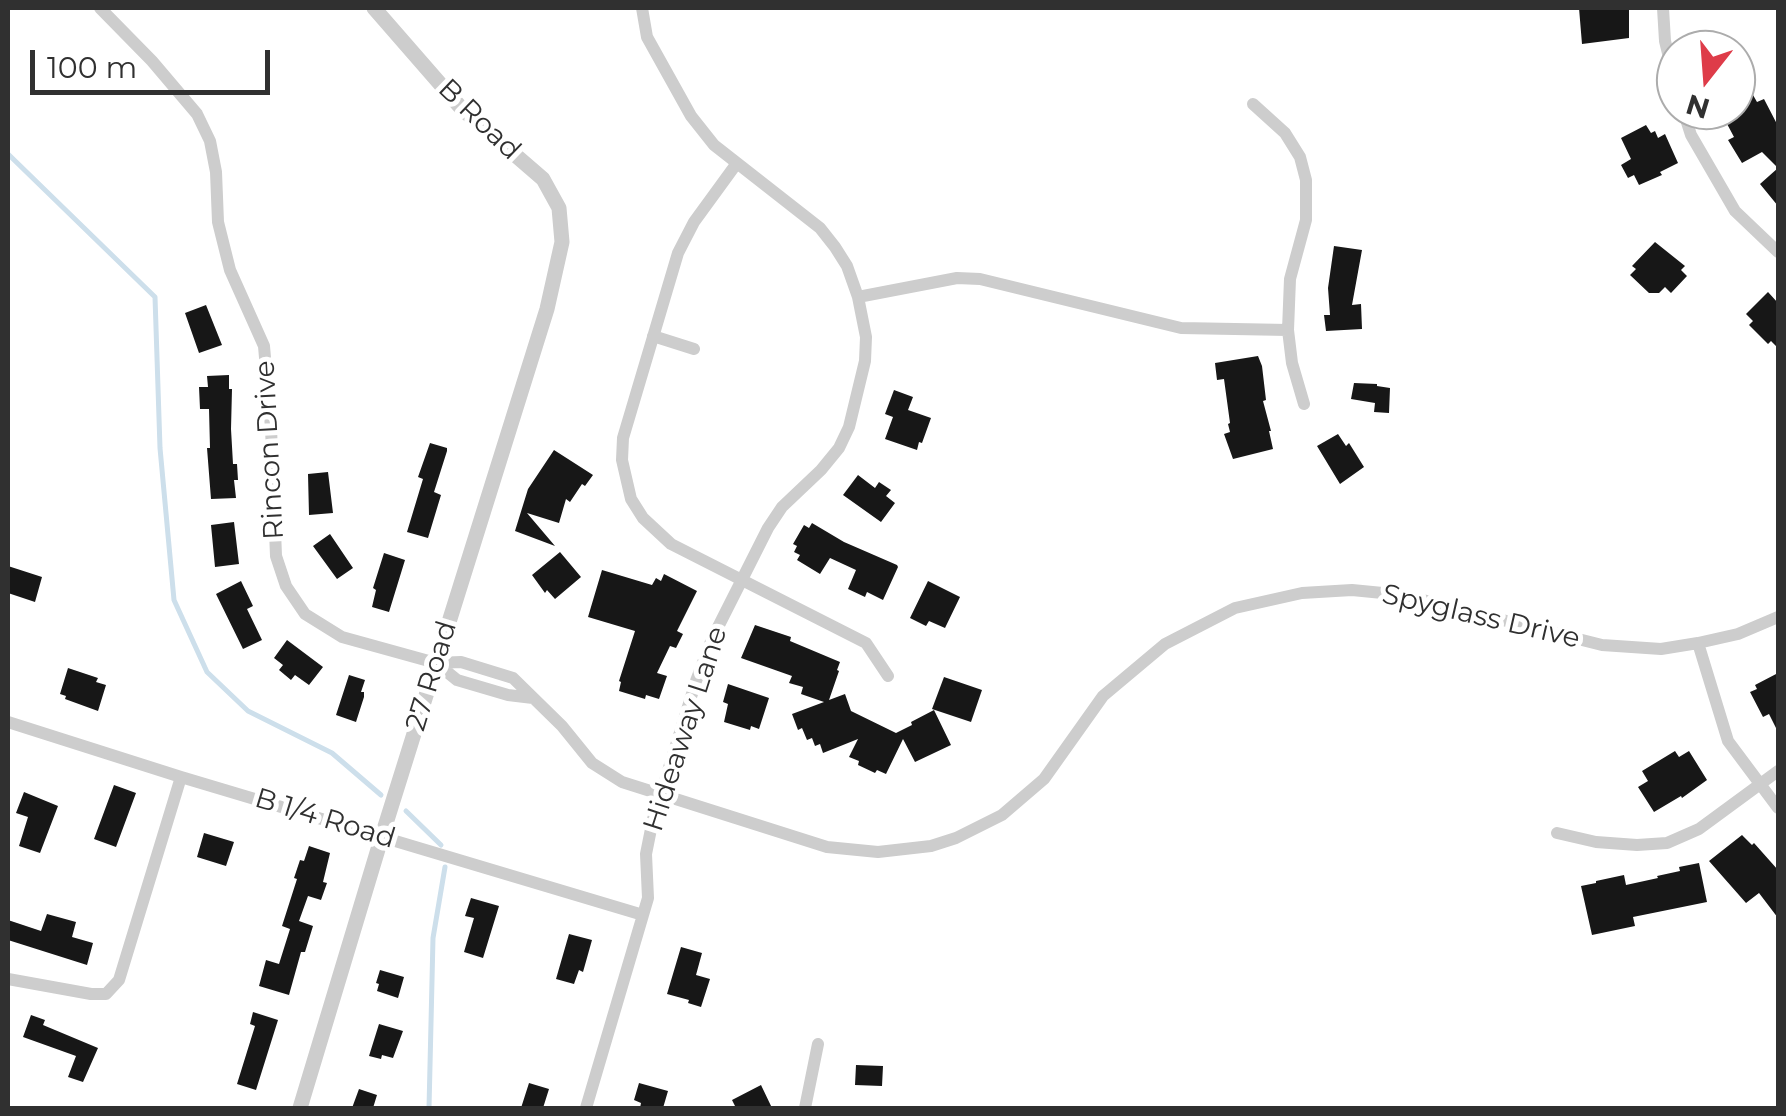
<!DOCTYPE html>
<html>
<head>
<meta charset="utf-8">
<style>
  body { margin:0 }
  #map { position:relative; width:1786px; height:1116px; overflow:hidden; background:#fff; font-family:Montserrat,sans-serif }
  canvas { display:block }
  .frame { position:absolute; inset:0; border:10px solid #303030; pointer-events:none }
  .north { position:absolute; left:1656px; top:30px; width:100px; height:100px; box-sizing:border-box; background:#fff; border:2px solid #acacac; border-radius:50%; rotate:197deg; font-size:28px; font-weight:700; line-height:40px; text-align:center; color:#303030 }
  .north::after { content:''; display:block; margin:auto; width:35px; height:45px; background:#de3c49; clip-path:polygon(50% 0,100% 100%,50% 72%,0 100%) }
  .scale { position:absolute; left:30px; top:50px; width:240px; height:45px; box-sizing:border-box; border:5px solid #303030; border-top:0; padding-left:12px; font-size:30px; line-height:35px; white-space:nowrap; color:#303030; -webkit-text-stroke:8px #fff; paint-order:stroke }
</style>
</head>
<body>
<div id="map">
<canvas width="1786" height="1116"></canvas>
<div class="frame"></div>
<div class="north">N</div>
<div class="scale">100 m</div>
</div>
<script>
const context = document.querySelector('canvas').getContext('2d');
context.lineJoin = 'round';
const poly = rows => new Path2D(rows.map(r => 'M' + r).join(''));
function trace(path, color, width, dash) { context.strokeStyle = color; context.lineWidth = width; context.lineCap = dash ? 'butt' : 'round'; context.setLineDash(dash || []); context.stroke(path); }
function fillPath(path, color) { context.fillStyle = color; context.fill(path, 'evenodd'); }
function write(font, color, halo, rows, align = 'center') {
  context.font = font + ' Montserrat,sans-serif'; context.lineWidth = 10; context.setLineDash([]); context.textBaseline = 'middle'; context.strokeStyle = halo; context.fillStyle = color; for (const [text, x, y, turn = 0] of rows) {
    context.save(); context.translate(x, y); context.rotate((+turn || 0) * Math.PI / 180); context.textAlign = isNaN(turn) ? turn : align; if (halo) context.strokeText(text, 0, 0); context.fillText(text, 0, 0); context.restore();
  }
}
trace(poly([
  [8,154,155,297,160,448,174,600,207,672,248,711,332,753,381,795],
  [406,811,441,845],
  [429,1108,433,938,445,867]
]), '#cddfeb', 5);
fillPath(poly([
  [1579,8,1629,8,1629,38,1582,44],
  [1753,95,1757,102,1764,99,1778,126,1778,206,1760,184,1778,168,1762,152,1742,163,1728,140,1734,137,1726,122,1730,119,1726,111,1736,110,1736,104],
  [1646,125,1651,133,1655,131,1658,138,1665,134,1678,163,1660,172,1662,175,1639,185,1634,175,1628,178,1621,165,1631,159,1621,138],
  [1655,242,1685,266,1681,270,1687,276,1671,293,1665,287,1659,293,1649,293,1630,275,1636,269,1632,266],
  [1334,246,1362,250,1352,305,1361,304,1362,329,1326,331,1324,315,1330,315,1328,288],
  [1768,292,1778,303,1778,348,1771,341,1768,344,1749,325,1753,321,1746,314],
  [206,305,222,345,199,353,185,313],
  [1258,356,1262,366,1266,400,1263,401,1271,431,1269,431,1273,449,1233,459,1224,434,1230,432,1228,424,1230,423,1224,379,1217,380,1215,363],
  [229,375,229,389,232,389,231,429,233,464,237,464,238,480,234,480,236,498,211,499,207,448,210,448,209,409,200,409,199,387,208,387,207,376],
  [1354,383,1377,384,1377,386,1390,388,1389,413,1374,412,1375,403,1351,399],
  [894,390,913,397,908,410,931,418,922,443,919,442,917,450,885,439,893,417,885,414],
  [1338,434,1346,446,1349,443,1364,467,1340,484,1317,446],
  [430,443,447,448,447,451,434,492,441,495,428,538,407,532,423,479,418,477],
  [554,450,593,475,585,486,582,484,570,502,566,499,559,523,527,513,555,546,515,531,528,489],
  [328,472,333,513,309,515,308,474],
  [858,475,875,488,879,482,891,490,886,496,895,503,881,522,843,495],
  [234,522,239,564,215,567,211,525],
  [812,523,844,542,897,565,898,567,883,600,867,592,865,597,848,589,856,570,830,558,820,574,797,560,800,555,794,552,797,546,793,544,804,525,809,528],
  [330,534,353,568,337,579,313,546],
  [560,552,581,577,555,599,547,590,545,593,532,575],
  [384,553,405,560,389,612,372,607,376,590,373,588],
  [8,566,42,577,35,602,8,593],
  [602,570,652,585,656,578,661,581,664,574,697,591,677,631,683,634,676,648,670,646,657,673,667,676,659,699,646,695,645,699,619,691,621,682,619,681,635,631,588,617],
  [241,581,253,606,247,609,262,640,243,649,216,594],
  [928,581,960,597,945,628,929,621,926,626,910,618],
  [755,625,791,637,790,641,840,662,837,670,839,671,829,700,845,694,851,711,896,733,912,725,911,722,934,710,951,745,915,762,903,739,886,774,877,770,875,773,858,765,859,761,849,757,858,739,823,753,820,744,815,746,812,738,807,740,802,728,798,730,792,714,824,702,801,694,803,687,789,683,792,676,741,658],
  [287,640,323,667,309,685,295,675,291,680,279,670,283,665,274,658],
  [68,668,98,678,96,682,106,685,98,711,65,699,66,696,60,694],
  [1778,673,1778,732,1769,714,1763,717,1750,692,1757,689,1755,685],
  [349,675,365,680,361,692,364,692,364,697,356,722,336,715],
  [944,677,982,690,971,722,932,709],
  [728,684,769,698,759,729,751,726,750,730,724,722,728,704,723,702],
  [1675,751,1679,757,1689,751,1707,780,1682,798,1681,796,1654,812,1638,787,1648,781,1642,771],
  [114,785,136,793,116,847,94,839],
  [24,792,58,806,40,853,19,846,28,817,16,813],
  [204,833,234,842,226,866,197,857],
  [1742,835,1752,845,1754,843,1778,870,1778,918,1759,893,1746,903,1709,861],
  [309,846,330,853,323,882,327,883,321,900,308,896,299,921,313,926,305,952,301,952,289,995,259,986,266,960,279,964,290,929,282,926,297,879,294,878,300,860,304,861],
  [1699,863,1707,902,1633,917,1635,926,1592,935,1581,886,1596,883,1596,881,1624,875,1626,885,1658,878,1657,876,1680,871,1679,867],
  [471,898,499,906,483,958,464,952,474,918,465,916],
  [47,914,76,922,72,937,93,943,87,965,8,940,8,920,41,931],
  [569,934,592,940,583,972,579,970,574,984,556,979],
  [681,947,702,953,696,975,710,979,701,1007,688,1003,689,1000,667,994],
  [380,970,404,977,398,998,377,991,379,984,376,983],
  [253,1012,278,1020,256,1090,237,1084,255,1026,250,1024],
  [31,1015,45,1020,43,1025,98,1048,83,1082,68,1077,76,1056,23,1037],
  [379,1024,403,1031,393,1058,382,1055,381,1059,369,1056],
  [856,1065,883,1066,882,1086,855,1085],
  [529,1083,549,1089,543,1108,521,1108],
  [639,1083,668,1091,663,1108,640,1108,641,1103,634,1100],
  [761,1085,772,1108,736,1108,732,1100],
  [359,1089,377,1095,373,1108,352,1108]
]), '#171717');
trace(poly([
  [100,8,152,61,197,114,210,141,216,172,218,222,230,270,264,346,271,428,276,556,286,586,305,614,342,637,436,663,461,662,513,678,562,726,592,763,622,782,827,847,878,852,931,846,956,838,1002,815,1044,779,1103,696,1165,644,1235,608,1302,593,1352,590,1403,595,1602,645,1661,649,1698,643,1738,634,1778,617],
  [1663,8,1665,41,1676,86],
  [1253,104,1285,133,1300,157,1306,180,1306,220,1290,279,1288,330,1292,363,1304,404],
  [1683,110,1691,135,1735,211,1778,252],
  [737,163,694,222,678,253,623,438,622,460,631,499,643,518,671,544,866,643,888,676],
  [858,297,957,278,980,279,1181,328,1288,330],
  [653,336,694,349],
  [1698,643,1728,741,1778,808],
  [436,663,457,680,508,695,533,698],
  [8,722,181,777,643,915],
  [1557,833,1596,842,1637,845,1667,843,1699,829,1778,771],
  [8,979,91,994,106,994,119,980,181,777],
  [586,1108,648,898,646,854,653,819,696,681,712,639,768,528,782,507,821,470,839,448,849,427,865,361,866,337,858,297,847,266,835,247,820,228,714,145,691,116,647,37,642,8],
  [805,1108,818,1044]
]), '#cdcdcd', 12);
trace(poly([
  [300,1108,382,836,547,309,562,242,559,208,543,179,462,109,374,8]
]), '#cdcdcd', 15);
write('28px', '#303030', '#fff', [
  ["B Road",479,120,44],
  ["Rincon Drive",270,450,-93],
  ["Spyglass Drive",1481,617,13],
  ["27 Road",432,676,-73],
  ["Hideaway Lane",686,729,-72],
  ["B 1/4 Road",325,819,17]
]);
</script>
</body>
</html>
